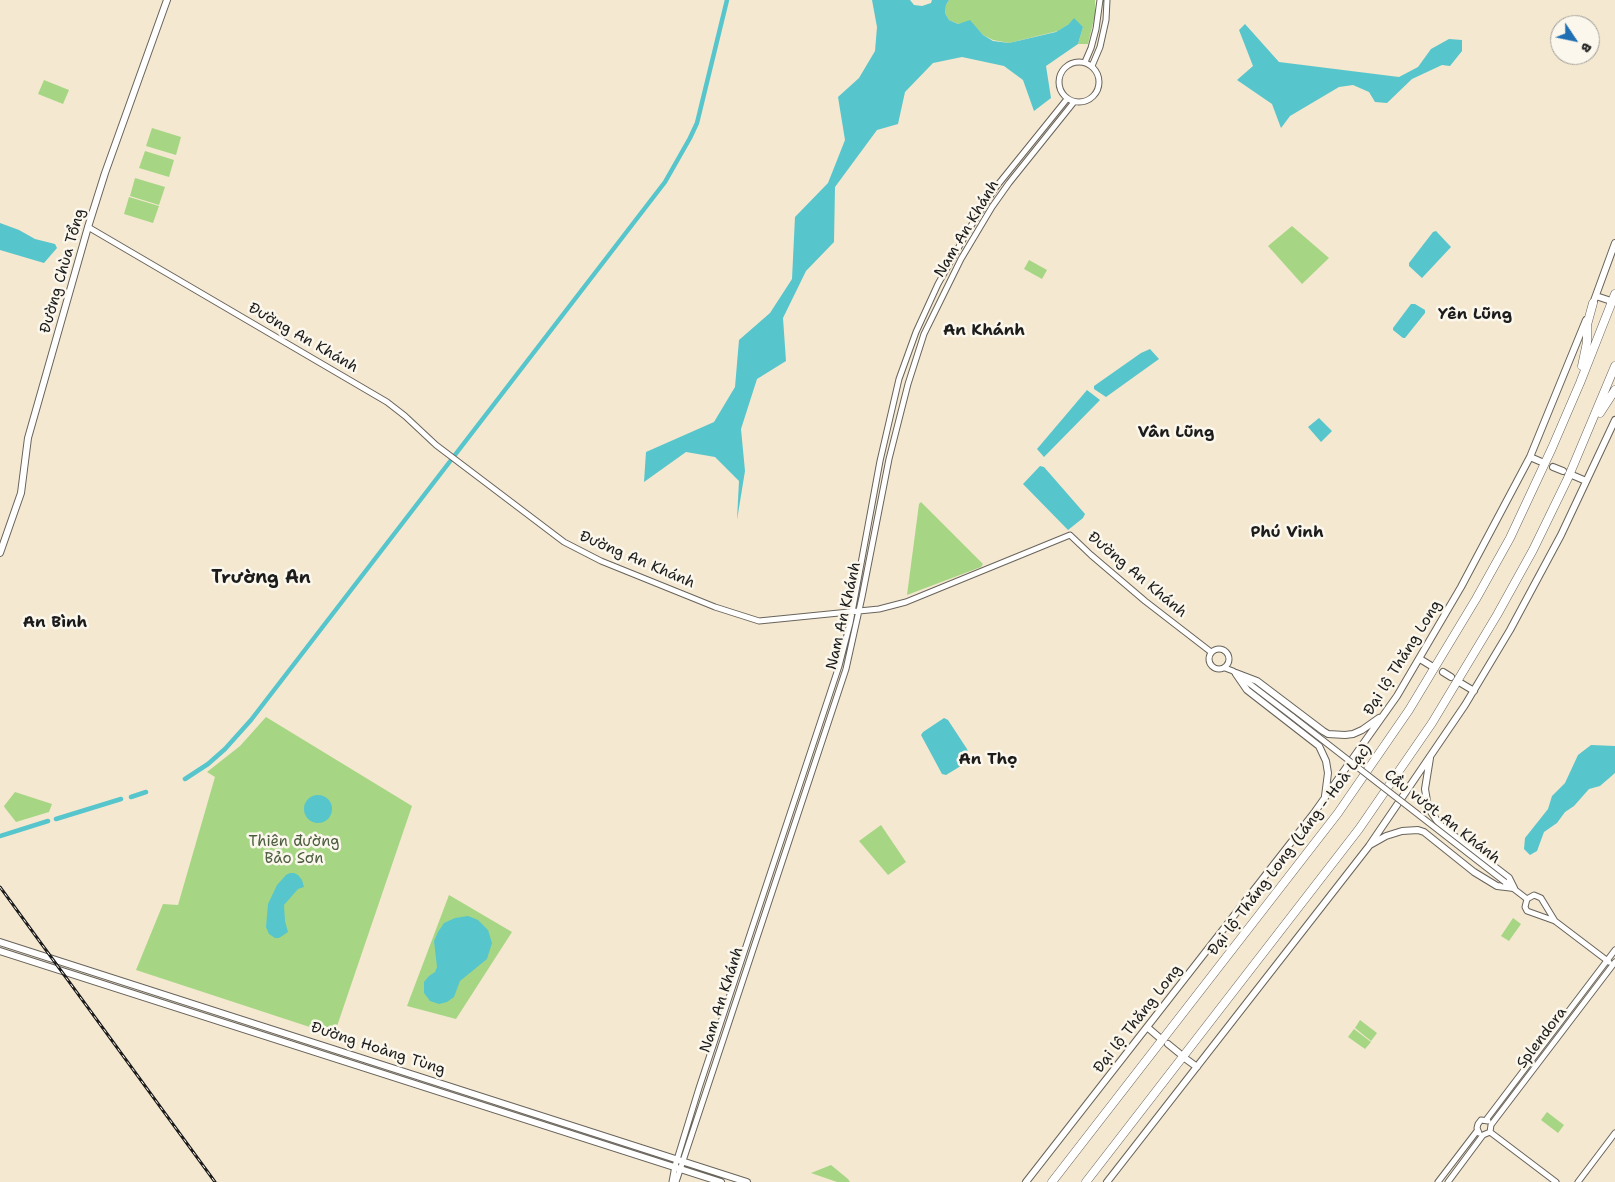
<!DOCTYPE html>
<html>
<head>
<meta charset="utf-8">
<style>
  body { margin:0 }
  #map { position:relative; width:1615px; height:1182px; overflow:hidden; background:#f4e8d0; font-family:"Shantell Sans",sans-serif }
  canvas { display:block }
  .north { position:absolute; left:1550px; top:15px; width:50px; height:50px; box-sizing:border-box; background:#fbf7ec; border:1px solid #a29f99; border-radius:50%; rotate:124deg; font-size:14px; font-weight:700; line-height:20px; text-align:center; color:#1c1c1c }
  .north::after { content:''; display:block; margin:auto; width:18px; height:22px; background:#1f6fb2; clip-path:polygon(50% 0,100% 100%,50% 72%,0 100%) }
</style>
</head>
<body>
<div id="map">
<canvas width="1615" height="1182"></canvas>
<div class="north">B</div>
</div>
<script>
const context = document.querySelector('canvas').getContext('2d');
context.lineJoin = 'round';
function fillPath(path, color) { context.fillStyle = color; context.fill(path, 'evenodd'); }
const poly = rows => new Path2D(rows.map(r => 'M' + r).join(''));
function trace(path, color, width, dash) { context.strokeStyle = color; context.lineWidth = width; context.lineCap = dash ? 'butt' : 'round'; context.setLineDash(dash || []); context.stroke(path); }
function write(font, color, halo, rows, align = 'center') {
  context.font = font + ' "Shantell Sans",sans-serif'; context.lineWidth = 5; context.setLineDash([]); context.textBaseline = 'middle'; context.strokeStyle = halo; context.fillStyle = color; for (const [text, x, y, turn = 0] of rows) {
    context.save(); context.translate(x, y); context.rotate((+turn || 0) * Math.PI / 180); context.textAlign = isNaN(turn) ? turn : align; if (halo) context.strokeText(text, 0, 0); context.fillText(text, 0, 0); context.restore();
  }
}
fillPath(poly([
  [949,0,1095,0,1095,15,1088,44,1078,44,1083,27,1069,24,1058,31,1009,43,993,40,983,35,970,21,958,24,949,20,945,13,946,5],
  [44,80,69,90,63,104,38,94],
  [152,128,181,137,176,155,146,146],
  [145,151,174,160,169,177,139,168],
  [135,178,165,187,159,205,130,196],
  [129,197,159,206,153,223,124,214],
  [1292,226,1329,258,1302,284,1268,246],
  [1029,260,1047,270,1042,279,1024,269],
  [921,502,983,564,981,567,907,595,919,504],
  [266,717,412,806,334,1035,136,970,163,904,178,905,215,777,207,772,240,746],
  [15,792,52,804,49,812,16,822,5,808,4,806],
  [881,825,906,862,888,875,859,841],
  [449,895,512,932,456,1019,407,1006],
  [1513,918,1521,924,1509,941,1501,936],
  [1360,1020,1377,1033,1371,1041,1355,1028],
  [1354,1029,1371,1042,1365,1049,1348,1037],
  [1547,1112,1564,1125,1558,1133,1541,1120],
  [831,1165,848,1179,850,1182,837,1182,811,1173]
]), '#a6d684');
fillPath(poly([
  [872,0,910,0,914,5,922,6,931,3,932,0,949,0,946,5,945,13,949,20,958,24,970,20,983,35,993,41,1009,43,1056,32,1069,24,1074,18,1083,27,1078,44,1046,66,1051,98,1034,111,1023,80,1004,66,962,57,933,63,905,92,898,124,877,130,835,187,834,242,806,271,783,318,786,361,757,379,741,429,745,471,737,520,739,481,715,457,686,452,644,482,646,452,714,422,735,387,739,340,770,313,792,279,795,217,828,183,845,140,838,97,859,78,875,51,877,27],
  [1245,24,1279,62,1399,77,1418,67,1431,49,1449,39,1462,40,1462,51,1450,66,1442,65,1412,79,1387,103,1375,102,1369,92,1353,85,1339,87,1290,116,1281,128,1272,104,1237,80,1253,66,1239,30],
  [0,223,19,230,35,239,55,244,57,248,44,263,0,250],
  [1436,231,1451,247,1422,278,1409,266,1409,263,1433,232],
  [1411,304,1415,304,1425,310,1425,313,1405,338,1403,338,1393,330,1393,328],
  [1150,349,1159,359,1106,397,1094,389,1094,386,1141,353],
  [1087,390,1100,400,1044,457,1037,449],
  [1319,418,1332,431,1321,442,1308,427],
  [1040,466,1044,467,1085,514,1083,518,1068,530,1023,484],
  [944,718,948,720,967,749,970,757,969,761,946,775,942,774,921,735,923,732],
  [1591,745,1615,746,1615,773,1600,786,1589,789,1574,806,1565,812,1557,823,1544,832,1537,851,1530,855,1524,849,1525,838,1548,809,1552,796,1565,783,1578,755],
  '304 809a14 14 0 1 1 28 0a14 14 0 1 1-28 0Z',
  [290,873,294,873,298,875,302,880,304,887,298,889,284,905,285,921,288,932,279,938,275,938,269,934,266,927,268,904,277,885,286,875],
  [468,916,478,920,488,930,492,943,487,959,460,981,454,997,447,1002,439,1004,430,1001,424,993,424,982,429,976,435,972,437,967,434,941,438,932,444,923,455,918]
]), '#57c5cc');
trace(poly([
  [185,779,208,764,225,749,251,720,665,182,690,138,697,123,727,0],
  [131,797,146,792],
  [56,819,121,799],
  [0,836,48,821]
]), '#57c5cc', 4.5);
const minor = poly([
  '1059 82a20 20 0 1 1 40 0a20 20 0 1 1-40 0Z',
  [1085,62,1091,48,1096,29,1100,0],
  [1092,66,1100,47,1106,20,1107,0],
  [88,227,387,402,405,416,436,445,564,542,601,561,715,607,759,621,879,609,906,602,1070,535,1091,555,1145,601,1211,652],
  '1209 659a10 10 0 1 1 20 0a10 10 0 1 1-20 0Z',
  [1225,668,1233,671,1293,717],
  [1505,882,1527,899],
  [1555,921,1541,898,1534,895,1527,899,1525,907,1527,911,1555,921,1609,962],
  [1486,1120,1615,950],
  [1490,1132,1491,1125,1615,962],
  [1490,1132,1556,1182],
  [1479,1133,1477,1128,1478,1124,1481,1120,1488,1121],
  [672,1182,675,1166,699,1088,839,666,850,623,880,461,899,379,916,332,938,284,969,229,996,187,1067,99],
  [676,1182,846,669,862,597,889,459,908,384,924,334,961,259,992,207,1009,183,1074,102],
  [1438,1182,1477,1131],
  [1448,1182,1483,1135,1490,1132],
  [1578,1182,1615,1133]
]);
const major = poly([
  [1596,296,1611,301],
  [1592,306,1615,243],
  [1530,457,1544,463],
  [1553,467,1563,471],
  [1572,475,1586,481],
  [0,553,21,493,28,438,88,227,105,173,167,0],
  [1420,659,1433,667],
  [1443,672,1451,677],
  [1236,673,1257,681,1323,731,1328,734,1345,735,1353,734,1362,730,1379,718],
  [1236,674,1247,690,1319,746,1326,761,1328,773,1325,796],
  [1459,682,1474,691],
  [1370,845,1386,836,1402,831,1418,830,1424,832,1474,872,1497,886,1514,888,1509,878,1440,825,1431,812,1427,801,1425,789,1430,758],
  [0,942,747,1182],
  [0,951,721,1182],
  [1147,1027,1161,1039],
  [1168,1044,1179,1053],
  [1186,1059,1197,1067],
  [1026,1182,1314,813,1397,696,1461,587,1530,457,1586,320],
  [1107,1182,1369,846,1465,705,1510,630,1561,535,1615,420]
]);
const highway = poly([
  [1582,366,1587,342,1587,325,1593,303],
  [1600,413,1615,390],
  [1052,1182,1338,813,1409,710,1476,599,1510,538,1552,448,1580,383,1615,294],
  [1086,1182,1359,829,1432,723,1497,615,1533,550,1568,478,1615,366]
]);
trace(minor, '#68635b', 7);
trace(major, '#68635b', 8);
trace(highway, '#68635b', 9);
trace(minor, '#fff', 5);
trace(major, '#fff', 6);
trace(highway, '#fff', 8);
const rail = poly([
  [0,887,215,1182]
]);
trace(rail, '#1c1c1c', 3);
trace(rail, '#fbf7ec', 1, [4]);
const minorBridge = poly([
  [1293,717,1505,882]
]);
trace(minorBridge, '#68635b', 7, []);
trace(minorBridge, '#fff', 5);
write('15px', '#1c1c1c', '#fbf7ec', [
  ["Nam An Khánh",967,229,-59],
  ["Đường Chùa Tổng",63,271,-74],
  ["Đường An Khánh",303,338,30],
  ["Đường An Khánh",637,560,23],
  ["Đường An Khánh",1137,575,40],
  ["Nam An Khánh",844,616,-77],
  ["Đại lộ Thăng Long",1403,658,-58],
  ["Cầu vượt An Khánh",1442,817,38],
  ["Đại lộ Thăng Long (Láng - Hoà Lạc)",1290,850,-53],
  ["Nam An Khánh",722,1000,-72],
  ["Đại lộ Thăng Long",1138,1019,-52],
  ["Splendora",1542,1038,-53],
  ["Đường Hoàng Tùng",378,1049,18]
]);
write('15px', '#4c5d40', '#fbf7ec', [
  ["Thiên đường",294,842],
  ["Bảo Sơn",294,859]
]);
write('bold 16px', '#1c1c1c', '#fbf7ec', [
  ["Yên Lũng",1475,315],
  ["An Khánh",984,331],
  ["Vân Lũng",1176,433],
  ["Phú Vinh",1287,533],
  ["An Bình",55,623],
  ["An Thọ",988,760]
]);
write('bold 18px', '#1c1c1c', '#fbf7ec', [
  ["Trường An",261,578]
]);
</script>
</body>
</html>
